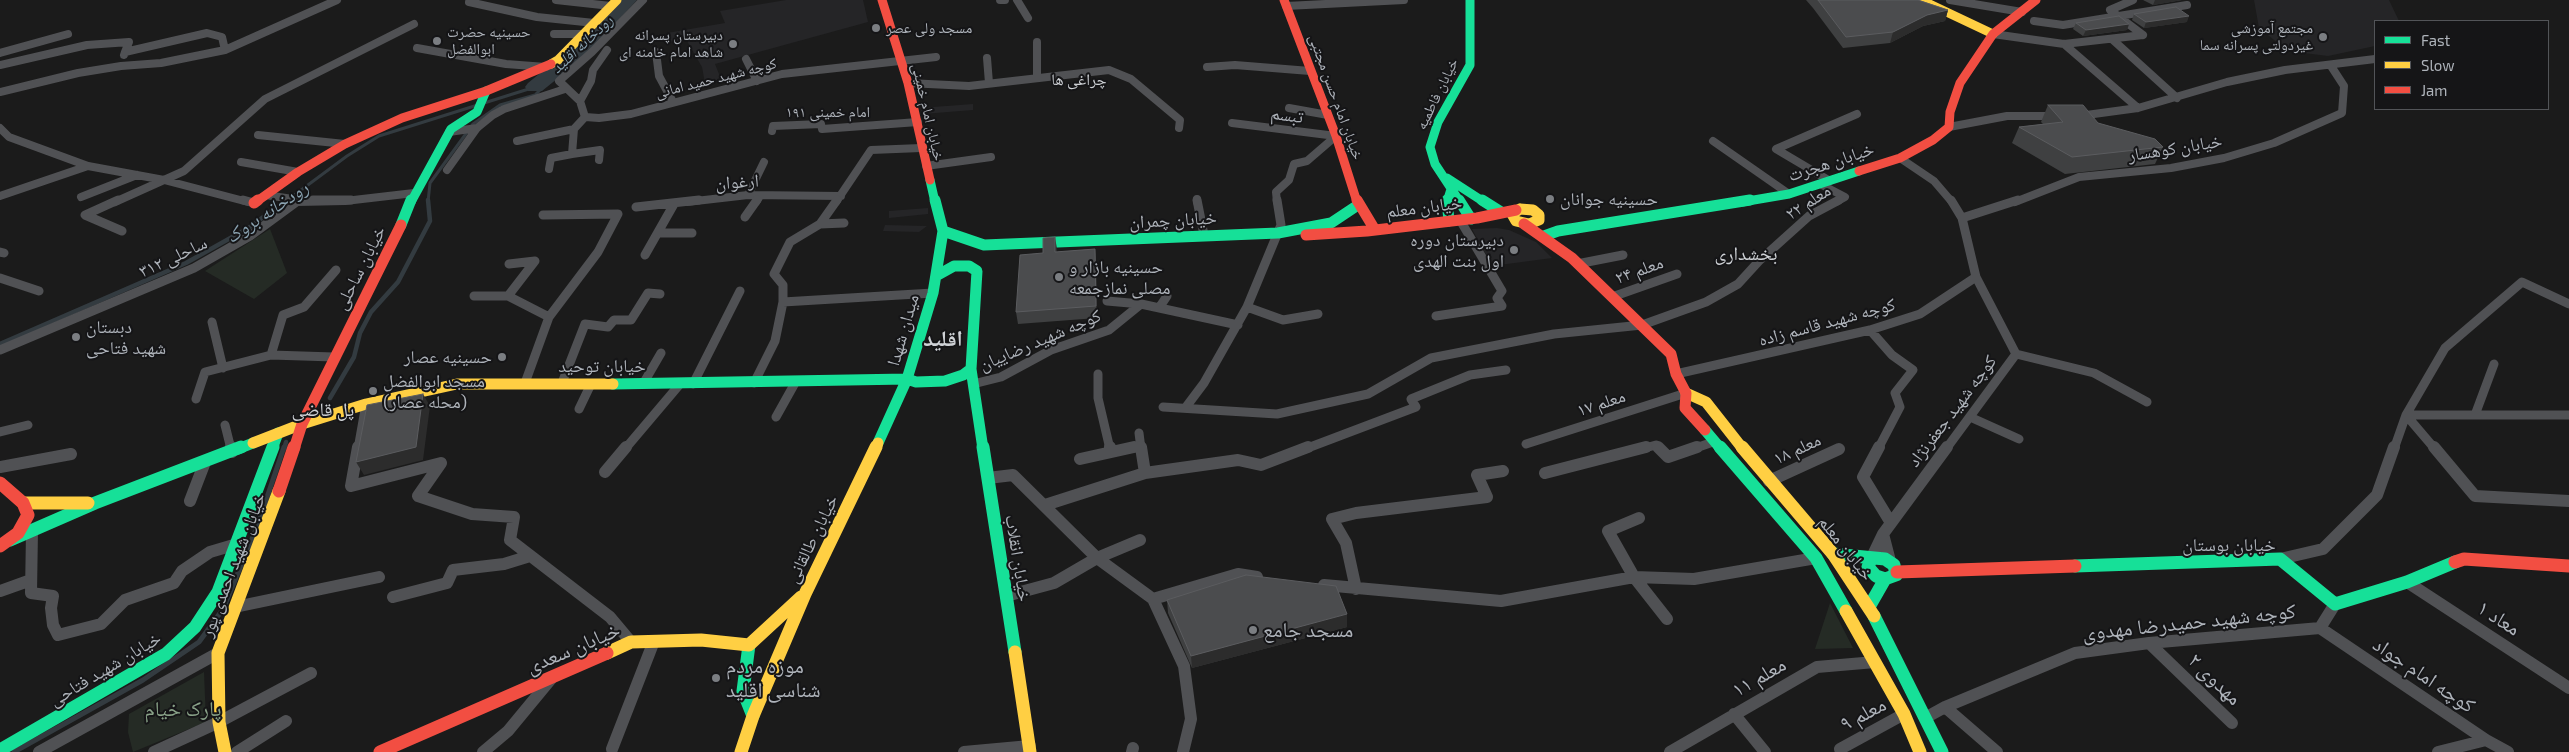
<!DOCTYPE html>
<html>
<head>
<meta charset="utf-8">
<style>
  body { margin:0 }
  #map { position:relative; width:2569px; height:752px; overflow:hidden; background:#1b1b1b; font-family:"Exo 2",sans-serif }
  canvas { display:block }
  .legend { position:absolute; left:2374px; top:20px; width:175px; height:90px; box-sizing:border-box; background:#151517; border:1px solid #525458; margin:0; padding:6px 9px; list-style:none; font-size:15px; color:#aeb3ba }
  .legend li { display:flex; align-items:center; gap:10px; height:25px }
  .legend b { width:25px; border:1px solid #525458 }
</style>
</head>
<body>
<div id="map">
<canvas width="2569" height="752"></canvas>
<ul class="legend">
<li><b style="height:6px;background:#16e098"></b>Fast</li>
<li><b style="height:6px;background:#ffcf43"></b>Slow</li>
<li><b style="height:6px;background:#f24e42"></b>Jam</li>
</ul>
</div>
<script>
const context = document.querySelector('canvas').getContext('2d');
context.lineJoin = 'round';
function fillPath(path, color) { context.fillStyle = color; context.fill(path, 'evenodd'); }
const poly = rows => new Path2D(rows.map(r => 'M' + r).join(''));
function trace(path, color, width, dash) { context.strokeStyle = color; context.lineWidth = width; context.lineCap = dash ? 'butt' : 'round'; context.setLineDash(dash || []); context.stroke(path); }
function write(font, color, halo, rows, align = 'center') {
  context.font = font + ' "Exo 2","Noto Naskh Arabic",sans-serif'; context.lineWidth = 4; context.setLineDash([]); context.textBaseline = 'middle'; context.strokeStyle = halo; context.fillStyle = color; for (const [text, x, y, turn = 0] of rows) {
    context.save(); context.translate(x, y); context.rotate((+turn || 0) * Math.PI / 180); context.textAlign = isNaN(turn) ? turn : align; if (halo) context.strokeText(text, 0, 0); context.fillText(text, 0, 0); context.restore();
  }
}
fillPath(poly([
  [786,0,863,0,868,22,715,64,721,79,705,83,702,67,687,41,666,42,667,33,725,23,720,11],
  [2254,0,2389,0,2399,21,2375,21,2375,46,2328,56,2288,51,2259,28],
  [973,104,973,110,923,114,920,108],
  [928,208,928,214,889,218,889,211],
  [885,225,927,226,919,232,883,231],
  [1497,228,1509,230,1536,242,1552,258,1492,266,1472,229]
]), '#252527');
fillPath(poly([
  [270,229,287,273,254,299,205,271],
  [1830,603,1853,648,1815,649],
  [204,672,206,722,133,752,128,732,129,714]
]), '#252b25');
trace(poly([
  [285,202,347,156,379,136,535,87,540,90,535,95,500,105,473,124,430,183,428,202]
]), '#333b40', 3);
trace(poly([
  [0,344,186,263,250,227,286,200],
  [330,398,354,357,360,333,371,312,398,282,430,221,428,200],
  [284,449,286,442]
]), '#333b40', 4.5);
trace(poly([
  [14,752,143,680,199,642,223,609,257,527,284,447]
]), '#333b40', 5);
fillPath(poly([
  [618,0,637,0,584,57,542,91,528,91,525,87,528,83,570,49,618,0]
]), '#333b40');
trace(poly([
  [556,0,611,6],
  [643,0,592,52,559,81,580,101,585,117,599,118,631,114,782,74,936,57],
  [1000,0,1005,0],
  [1017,0,1028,18],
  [1950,0,2022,12],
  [2133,0,2110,10,2143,35],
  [469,2,537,17,594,23],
  [1286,6,1404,0],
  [2034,21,2063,25,2187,5],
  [554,34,583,34],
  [1993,34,2064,44,2143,35],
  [2113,40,2177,98],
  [1037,42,1037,77],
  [2064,44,2138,108],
  [417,48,506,64,546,67],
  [656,52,659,76,673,102],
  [0,53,68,34],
  [124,55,125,52,207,33,222,37,225,50],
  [987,58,989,83],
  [746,59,757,81],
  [0,65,87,45,129,42,125,52],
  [1207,67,1235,65,1310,71],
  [908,83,969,86,1109,70,1131,79,1180,120,1179,128],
  [0,92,78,73,121,66,161,63,225,50,337,0],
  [580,101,591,81,593,70,607,50],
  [1289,108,1328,115],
  [2079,116,2138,108,2227,82,2285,70,2375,59],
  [1232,123,1336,136],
  [1949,127,2007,116,2057,116],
  [0,128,9,137,88,166,164,180,248,202],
  [772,131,773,126,821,124,822,129,918,122],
  [449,132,477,128],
  [258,135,345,144],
  [517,141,574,129,585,117],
  [1713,141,1789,194],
  [572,154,574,129],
  [1900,158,1934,181,1952,202],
  [241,162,298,172],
  [926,166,991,157],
  [549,169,551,158,572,154,600,150,599,160],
  [447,170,477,128,493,115,504,109,565,89],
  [1830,181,1776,149,1857,114],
  [1822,185,1845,197,1836,202],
  [266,195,299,200],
  [748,195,764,162],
  [0,196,88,166],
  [81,197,137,175],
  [1197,199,1197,202],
  [115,202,184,171,265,99,414,24],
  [297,202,345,201,414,193],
  [687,202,748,195,841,196],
  [756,202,760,196],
  [836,202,871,150,921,148],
  [1277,202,1276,192,1289,180,1294,164,1307,161,1336,136],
  [2015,202,2079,177,2171,168,2224,158,2274,143,2342,113,2344,86,2331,66]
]), '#505154', 8);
trace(poly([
  [118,200,85,215,122,231],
  [243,200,254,203],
  [313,200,351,200],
  [1197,200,1204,235],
  [636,207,699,200],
  [745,217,757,200],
  [1962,218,2018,200],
  [820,224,844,223],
  [658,233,692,233],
  [0,252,4,253],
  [645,255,674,204],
  [1577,264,1623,255],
  [0,278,39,291],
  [474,296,508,296,549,317],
  [508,296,535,261,509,264],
  [1612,297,1677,274],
  [1107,301,1141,304],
  [783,302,933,293],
  [1247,307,1283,320,1318,314],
  [1159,308,1167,296],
  [1436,316,1502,306,1497,298,1502,291,1460,220],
  [212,322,223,368],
  [1870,330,1892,355,1913,370,1895,393,1900,407,1878,449],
  [0,350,194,268,250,236,299,200],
  [2016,354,2094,373,2147,402],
  [334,357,271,355,283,315,304,307,336,270],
  [1098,374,1098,398,1110,449],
  [1676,374,1870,330,1920,314,1976,277],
  [525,383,549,317,598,252,618,214,543,215],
  [562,383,585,324,608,327,614,320,631,320,648,293,660,294],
  [754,383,775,341,783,302,783,285,774,274,790,242,820,224,837,200],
  [643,384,661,353],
  [693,384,740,291],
  [973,384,1001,377,1051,350,1109,330,1141,304,1238,325],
  [196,399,205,372,271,355],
  [1163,407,1277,414,1368,394,1431,358,1554,334,1642,325,1706,302,1738,284,1759,261,1809,216,1839,200],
  [1186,407,1204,383,1247,307,1281,225,1277,200],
  [579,409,591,384],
  [2406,415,2435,449],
  [2406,415,2569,415],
  [2475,415,2494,364],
  [776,417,795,383],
  [1970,417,2019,439],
  [225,425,231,449],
  [0,432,28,425],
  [1139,433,1141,449],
  [1526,444,1686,393],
  [358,449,366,404],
  [625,449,680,384],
  [1128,449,1141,446],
  [1305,449,1416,407,1411,399,1470,375,1506,370],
  [1641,449,1656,445,1660,449],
  [1693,449,1713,442],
  [1946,449,2016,354,1976,277,1962,218,1951,200],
  [2394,449,2406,415,2445,348,2522,282,2569,304]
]), '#505154', 9);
trace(poly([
  [231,447,232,452],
  [358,447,351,486,441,463,418,496,472,514,514,517,510,540,610,617,631,642],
  [1110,447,1111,452],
  [1141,447,1145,473],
  [1658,447,1668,457,1697,447],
  [1879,447,1863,477,1891,523],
  [2434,447,2475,496,2569,501],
  [1080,459,1134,447],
  [0,467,71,454],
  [605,472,626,447],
  [1545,473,1646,447],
  [988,478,1013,475,1097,558,1153,599,1238,574,1257,577],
  [1769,481,1839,449],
  [190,501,205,462],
  [1045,505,1145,473,1238,460,1261,465,1308,447],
  [1639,518,1608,531,1634,577,1667,619],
  [32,531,31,593,53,596,51,608,53,625,58,635,101,624,125,600,174,583,182,571,210,552,237,544],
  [1883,534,1890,561],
  [1871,559,1883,534,1947,447],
  [2280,559,2323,549,2377,495,2394,447],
  [2407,582,2569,688],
  [1324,585,1501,601,1634,577,1694,579,1816,558],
  [1356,589,1346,543,1332,519,1356,513,1487,497,1477,475,1503,471],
  [0,591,31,580],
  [1006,596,1054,583,1097,558,1140,540],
  [393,597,447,583,453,570,504,564,530,556],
  [1153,599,1184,666,1191,719,1183,752],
  [235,607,379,577],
  [2320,628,2486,740,2508,752],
  [2320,628,2335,604],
  [2149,643,2232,723],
  [1945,707,1997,752],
  [1734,714,1765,752],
  [1925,718,1945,707,2075,653,2149,643,2320,628],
  [612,749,654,641],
  [1840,749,1904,714],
  [39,752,218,653],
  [154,752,219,722,311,673],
  [237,752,286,721],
  [483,752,508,731,551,679],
  [964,752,1030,746],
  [1132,752,1133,748],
  [1670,752,1817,667,1875,662],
  [2438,752,2486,740]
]), '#505154', 12);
trace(poly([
  [1447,178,1484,202],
  [930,180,935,202],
  [411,202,451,129,477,112,486,91],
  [1447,202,1451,189],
  [1460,202,1435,164,1430,147,1438,122,1470,65,1470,0],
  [1742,202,1789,194,1859,171]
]), '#16e098', 9);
trace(poly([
  [935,200,943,231,933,293,907,379,916,382,945,381,963,375,971,369,977,271,969,266,954,266,936,276],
  [1447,200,1449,221],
  [1459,200,1471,219],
  [1482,200,1501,212],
  [401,225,411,200],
  [943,231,984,245,1278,233,1331,223,1358,205],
  [1544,236,1558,231,1750,200],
  [971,369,983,449],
  [613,384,907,379,878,443],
  [1705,430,1721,449],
  [238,449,253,443],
  [272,449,278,433]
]), '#16e098', 11);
trace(poly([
  [983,447,1015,652],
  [1720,447,1816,558,1846,611],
  [10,540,95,503,241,447],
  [1833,554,1885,559,1894,565,1896,575,1885,579,1876,576,1868,567,1871,559],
  [2075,566,2280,559,2335,604,2407,582,2455,562],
  [1869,607,1885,579],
  [1874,616,1942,752],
  [749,645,743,691,753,716],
  [0,750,166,654,195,627,218,592,273,447]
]), '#16e098', 13);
trace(poly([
  [1921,0,1993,34],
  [551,64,558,60,617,0]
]), '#ffcf43', 9);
trace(poly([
  [1520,209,1533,210,1539,215,1539,220,1529,224,1516,221,1512,214,1520,209],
  [1686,393,1706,402,1743,449],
  [253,443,302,424,366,404,457,384,613,384],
  [875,449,878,443]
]), '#ffcf43', 11);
trace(poly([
  [1742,447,1833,554,1874,616],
  [23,503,88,503],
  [1846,611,1904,714,1920,752],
  [1015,652,1030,752],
  [607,653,631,642,701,640,749,645,801,597],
  [225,752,219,722,218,653,279,491],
  [741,752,753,716,805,594,876,447]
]), '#ffcf43', 13);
trace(poly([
  [882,0,908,83,930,180],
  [1284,0,1336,136,1357,202],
  [1859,171,1900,158,1933,140,1949,127,1950,112,1960,83,1993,34,2036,0],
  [256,202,298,172,345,144,402,118,486,91,551,64]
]), '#f24e42', 9);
trace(poly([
  [1357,200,1375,230],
  [254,203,258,200],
  [1524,224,1572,258,1671,354,1676,374,1686,393,1685,408,1705,430],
  [1306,235,1367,231,1477,218,1516,210],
  [294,449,302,424,401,225]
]), '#f24e42', 11);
trace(poly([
  [0,483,23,503,28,515,18,533,0,546],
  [279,491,294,447],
  [2455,562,2464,559,2569,566],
  [1897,572,2075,566],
  [380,752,607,653]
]), '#f24e42', 13);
fillPath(poly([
  [1806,0,1918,0,1948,10,1945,21,1923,26,1890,43,1843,48,1813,8],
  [2143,0,2182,0,2153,5],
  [2134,14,2187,22,2144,28,2132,20],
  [2076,23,2129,24,2127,30,2083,36,2073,29],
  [2048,105,2098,123,2163,147,2155,164,2065,174,2012,143,2019,127,2043,124,2041,122],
  [1057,249,1057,252,1095,249,1096,262,1097,318,1018,324,1016,312,1043,253],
  [1167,600,1347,627,1192,668,1168,613]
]), '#3f4041');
fillPath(poly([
  [2155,0,2182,0,2153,5],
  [1948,10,1945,21,1923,26,1890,43,1893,32,1927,15],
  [2189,16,2187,22,2144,28,2146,22],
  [2129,24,2127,30,2083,36,2086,30],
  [1055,237,1057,249,1056,265,1055,252],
  [1095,249,1096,262,1097,318,1096,306],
  [423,394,430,406,423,460,364,475,356,462],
  [1347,614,1347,627,1192,668,1191,656]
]), '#2c2c2c');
const building = poly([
  [1818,0,1918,0,1948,10,1927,15,1893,32,1846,37,1818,0],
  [2176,7,2189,16,2146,22,2134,14,2176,7],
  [2119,16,2129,24,2086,30,2076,23,2119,16],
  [2048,105,2083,105,2098,123,2155,139,2163,147,2072,157,2019,127,2063,122,2048,105],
  [1055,237,1055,252,1095,249,1096,306,1016,312,1020,255,1043,253,1043,238,1055,237],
  [423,394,416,447,356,462,367,405,423,394],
  [1246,575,1336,586,1347,614,1191,656,1167,600,1246,575]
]);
fillPath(building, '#4b4c4e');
trace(building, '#5b5c5f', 1);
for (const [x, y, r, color] of [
  [876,28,5,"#7b7e82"],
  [2323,37,5,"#7b7e82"],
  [437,41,5,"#7b7e82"],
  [733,44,5,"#7b7e82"],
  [1550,199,5,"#7b7e82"],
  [1514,250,5,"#7b7e82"],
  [1059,277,5,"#7b7e82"],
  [76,337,5,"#7b7e82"],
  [502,357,5,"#7b7e82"],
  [373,391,5,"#7b7e82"],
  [1253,630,5,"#7b7e82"],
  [716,678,5,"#7b7e82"]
]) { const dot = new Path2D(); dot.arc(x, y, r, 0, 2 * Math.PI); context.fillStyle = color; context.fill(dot); trace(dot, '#151517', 2); }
write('15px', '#aeb3ba', '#151517', [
  ["مسجد ولی عصر",886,28],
  ["مجتمع آموزشی",2313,28,"right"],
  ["غیردولتی پسرانه سما",2313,45,"right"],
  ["حسینیه حضرت",447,32],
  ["ابوالفضل",447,49],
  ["دبیرستان پسرانه",723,35,"right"],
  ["شاهد امام خامنه ای",723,52,"right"]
], 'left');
write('15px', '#aeb3ba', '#151517', [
  ["کوچه شهید حمید امانی",716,78,-14],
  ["خیابان فاطمیه",1437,94,-64],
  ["خیابان امام حسن مجتبی",1336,97,70],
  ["امام خمینی ۱۹۱",828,112],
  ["خیابان امام خمینی",928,112,77]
]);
write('italic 16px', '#8aa2b0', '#151517', [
  ["رودخانه اقلید",582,44,-43]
]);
write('16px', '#cfd2d6', '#151517', [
  ["چراغی ها",1079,80]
]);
write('18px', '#aeb3ba', '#151517', [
  ["تبسم",1287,115,8],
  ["خیابان کوهسار",2175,148,-9],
  ["خیابان هجرت",1831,162,-18],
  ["ارغوان",737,182,-4],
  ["معلم ۲۲",1808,202,-33],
  ["خیابان معلم",1424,207,-7],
  ["خیابان چمران",1173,220,-3],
  ["ساحلی ۳۱۲",173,257,-25],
  ["خیابان ساحلی",360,268,-63],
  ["معلم ۲۴",1639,270,-20],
  ["کوچه شهید قاسم زاده",1827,322,-15],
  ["میدان شهدا",903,330,-74],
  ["کوچه شهید رضاییان",1040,340,-23],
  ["خیابان توحید",602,366],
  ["معلم ۱۷",1601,403,-18],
  ["کوچه شهید جعفرنژاد",1952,411,-53],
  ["معلم ۱۸",1797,449,-25],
  ["خیابان طالقانی",812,539,-64],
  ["خیابان بوستان",2229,545],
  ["خیابان معلم",1846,548,52],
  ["خیابان انقلاب",1018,558,81],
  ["خیابان شهید احمدی پور",233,565,-69],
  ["خیابان شهید فتاحی",105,669,-31]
]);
write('18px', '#aeb3ba', '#151517', [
  ["حسینیه جوانان",1560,199],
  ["دبیرستان دوره",1504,240,"right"],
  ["اول بنت الهدی",1504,261,"right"],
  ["حسینیه بازار و",1069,267],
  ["مصلی نمازجمعه",1069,288],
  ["دبستان",86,327],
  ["شهید فتاحی",86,348],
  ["حسینیه عصار",492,357,"right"],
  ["مسجد ابوالفضل",383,381],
  ["(محله عصار)",383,402]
], 'left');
write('italic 19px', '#8aa2b0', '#151517', [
  ["رودخانه بروک",267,212,-34]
]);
write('19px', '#cfd2d6', '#151517', [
  ["بخشداری",1746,254],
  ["پل قاضی",323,410]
]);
write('21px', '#aeb3ba', '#151517', [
  ["معاد ۱",2499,618,33],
  ["کوچه شهید حمیدرضا مهدوی",2189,622,-6],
  ["خیابان سعدی",573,648,-23],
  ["کوچه امام جواد",2424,675,34],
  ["معلم ۱۱",1759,677,-30],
  ["مهدوی ۲",2215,679,44],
  ["معلم ۹",1863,714,-28]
]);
write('21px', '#aeb3ba', '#151517', [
  ["مسجد جامع",1263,630],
  ["موزه مردم",726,666],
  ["شناسی اقلید",726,690]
], 'left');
write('21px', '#89a288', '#151517', [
  ["پارک خيام",183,709]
]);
write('bold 22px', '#cfd2d6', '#151517', [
  ["اقلید",943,339]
]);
</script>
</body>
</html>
